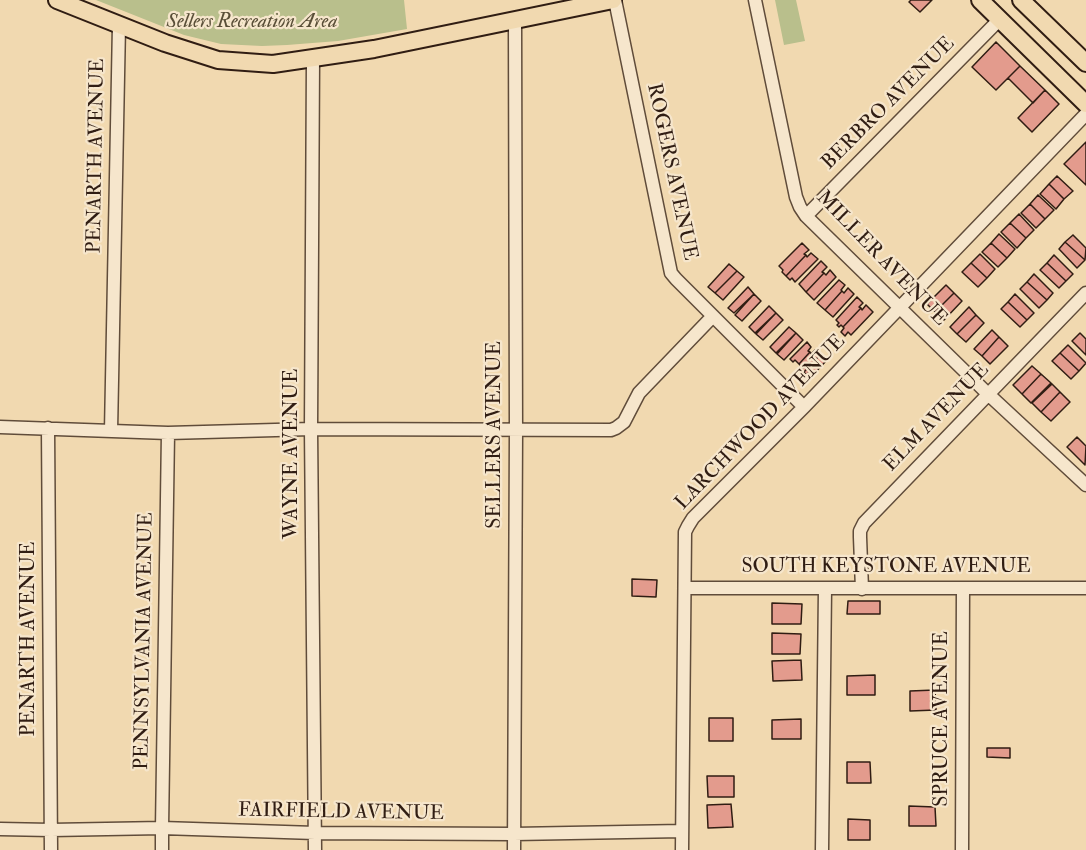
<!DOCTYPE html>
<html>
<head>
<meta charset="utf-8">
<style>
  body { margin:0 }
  canvas { display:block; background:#f1d9b0 }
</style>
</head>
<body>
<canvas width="1086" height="850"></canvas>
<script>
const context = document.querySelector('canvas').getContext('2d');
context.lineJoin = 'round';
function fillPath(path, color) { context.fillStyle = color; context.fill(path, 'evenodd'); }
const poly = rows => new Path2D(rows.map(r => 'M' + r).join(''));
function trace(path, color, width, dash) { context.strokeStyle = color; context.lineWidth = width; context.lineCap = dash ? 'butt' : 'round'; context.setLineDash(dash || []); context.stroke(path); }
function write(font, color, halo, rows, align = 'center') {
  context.font = font + ' "IM FELL Double Pica",serif'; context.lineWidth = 4.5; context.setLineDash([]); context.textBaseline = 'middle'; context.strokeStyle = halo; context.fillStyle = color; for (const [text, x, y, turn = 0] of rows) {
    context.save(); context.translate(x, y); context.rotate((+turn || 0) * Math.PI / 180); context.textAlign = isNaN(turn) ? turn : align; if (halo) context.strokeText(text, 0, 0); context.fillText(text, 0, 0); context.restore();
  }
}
fillPath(poly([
  [96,0,404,0,407,29,338,41,287,45,262,46,221,44,184,35],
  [775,0,796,0,805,41,784,45]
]), '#b9bf8c');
const building = poly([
  [911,0,932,0,920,12,909,2,911,0],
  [996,42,1020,66,996,90,972,67,996,42],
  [1020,66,1045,90,1033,103,1008,78,1020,66],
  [1045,90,1059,104,1032,132,1018,118,1045,90],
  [1086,142,1086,185,1064,164,1086,142],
  [1057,176,1073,191,1064,199,1049,184,1057,176],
  [1049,184,1064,199,1056,209,1040,194,1049,184],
  [1038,195,1054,210,1045,219,1030,204,1038,195],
  [1030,204,1045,219,1036,228,1021,213,1030,204],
  [1019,214,1034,230,1026,238,1010,223,1019,214],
  [1010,223,1026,238,1017,248,1001,232,1010,223],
  [999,234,1015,249,1007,258,991,243,999,234],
  [1073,235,1086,248,1085,260,1065,242,1073,235],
  [1065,242,1085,260,1077,268,1059,249,1065,242],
  [802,243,809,250,804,254,806,255,786,276,782,272,783,270,779,266,802,243],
  [991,243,1007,258,998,267,982,252,991,243],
  [811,253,818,259,795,282,792,278,790,280,786,276,806,255,807,257,811,253],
  [980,254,995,269,987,278,971,263,980,254],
  [1054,255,1073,274,1066,281,1047,263,1054,255],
  [821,261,827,267,822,272,824,273,806,292,799,284,821,261],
  [971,263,987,278,978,287,962,272,971,263],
  [1047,263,1066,281,1059,288,1040,270,1047,263],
  [729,264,737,271,715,293,708,287,729,264],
  [830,270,836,277,814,300,806,292,824,273,826,275,830,270],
  [737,271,744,277,723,300,715,293,737,271],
  [1034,274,1053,293,1047,300,1027,282,1034,274],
  [839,280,845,285,841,290,842,291,825,310,817,303,839,280],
  [1027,282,1047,300,1039,308,1020,289,1027,282],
  [946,285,954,293,935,312,927,304,946,285],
  [748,287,754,294,734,313,728,308,748,287],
  [848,288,854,294,833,317,825,310,842,291,844,293,848,288],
  [954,293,962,301,944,320,935,312,954,293],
  [754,294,761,301,742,321,735,315,754,294],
  [1015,294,1034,313,1027,320,1008,302,1015,294],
  [857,297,863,303,859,307,861,308,843,327,841,325,839,327,837,325,839,323,836,320,857,297],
  [1008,302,1027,320,1020,327,1001,309,1008,302],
  [866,305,873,312,851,335,848,332,845,336,841,332,844,328,843,327,861,308,862,310,866,305],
  [769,306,776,313,755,333,749,327,769,306],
  [969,307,976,315,957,334,950,327,969,307],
  [776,313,783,320,763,340,756,334,776,313],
  [976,315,984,323,966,342,957,334,976,315],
  [789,327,796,333,776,353,770,347,789,327],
  [992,330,999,337,982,356,974,349,992,330],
  [796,333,803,340,784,360,777,354,796,333],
  [1080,333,1086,339,1086,355,1072,341,1080,333],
  [999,337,1008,346,990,364,982,356,999,337],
  [807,342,811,347,808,351,810,352,799,364,795,360,793,362,790,359,807,342],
  [1068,345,1086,363,1079,371,1060,353,1068,345],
  [815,350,820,355,804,372,801,370,803,368,799,364,810,352,811,354,815,350],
  [1060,353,1079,371,1071,379,1052,361,1060,353],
  [820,355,826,361,812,376,808,373,806,375,804,372,820,355],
  [1032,366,1041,374,1022,394,1013,385,1032,366],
  [1041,374,1051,383,1031,403,1022,394,1041,374],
  [1052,384,1060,392,1041,412,1032,403,1052,384],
  [1060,392,1070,402,1051,421,1041,412,1060,392],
  [1077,437,1086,446,1085,465,1067,447,1077,437],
  [632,579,657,580,656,597,632,596,632,579],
  [848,601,880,601,880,614,847,614,848,601],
  [772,603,802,604,801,624,772,624,772,603],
  [772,633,801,634,800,654,772,654,772,633],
  [801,660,802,680,773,681,772,661,801,660],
  [875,675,875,695,847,695,847,676,875,675],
  [935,690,936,710,910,711,910,691,935,690],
  [709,718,733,718,733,741,709,741,709,718],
  [801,719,801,739,772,739,772,720,801,719],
  [987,748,1010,748,1010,758,987,757,987,748],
  [847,762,870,762,871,783,847,783,847,762],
  [707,776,734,776,734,797,708,797,707,776],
  [731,804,733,827,708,828,707,805,731,804],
  [909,806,935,807,936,826,909,826,909,806],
  [848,819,870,820,870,840,848,840,848,819]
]);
fillPath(building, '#e39b8d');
trace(building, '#301d13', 1.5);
const minor = poly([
  [615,0,671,273,676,279,804,407],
  [755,0,796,197,800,207,806,216,988,394,1086,485],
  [313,59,311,429,315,850],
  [806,216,1000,19],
  [0,427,168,433,311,429,611,430,616,428,624,422,639,393,713,316],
  [48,428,51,850],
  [111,431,119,25],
  [685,588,1086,588],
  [862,589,860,537,860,531,864,523,1086,293],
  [0,829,51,830,162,828,315,833,514,834,682,831],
  [162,850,162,828,168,433],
  [514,850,516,431,515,20],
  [682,850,685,532,688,526,693,518,804,407,1086,114],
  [822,850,825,589],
  [962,850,963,588]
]);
const major = poly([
  [57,0,165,43,218,60,273,64,374,49,613,0],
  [980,0,1086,104],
  [1021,0,1086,63]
]);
trace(minor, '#604c3a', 15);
trace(major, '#301d13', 20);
trace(minor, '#f6e6cc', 12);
trace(major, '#f1d9b0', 16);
write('italic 20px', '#594e37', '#f6e6cc', [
  ["Sellers Recreation Area",252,23]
]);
write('20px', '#301d13', '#f6e6cc', [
  ["BERBRO AVENUE",889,104,-45],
  ["PENARTH AVENUE",97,156,-89],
  ["ROGERS AVENUE",671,172,78],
  ["MILLER AVENUE",881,259,46],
  ["ELM AVENUE",937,418,-46],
  ["LARCHWOOD AVENUE",761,423,-46],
  ["SELLERS AVENUE",496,435,-90],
  ["WAYNE AVENUE",293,454,-90],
  ["SOUTH KEYSTONE AVENUE",886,568],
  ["PENARTH AVENUE",30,639,-90],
  ["PENNSYLVANIA AVENUE",145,641,-89],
  ["SPRUCE AVENUE",943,719,-90],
  ["FAIRFIELD AVENUE",341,813,1]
]);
</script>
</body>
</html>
